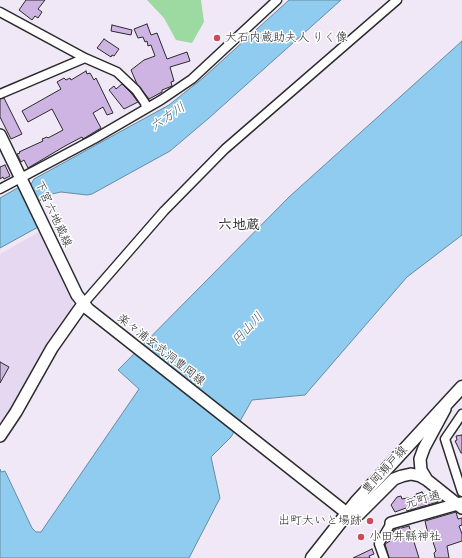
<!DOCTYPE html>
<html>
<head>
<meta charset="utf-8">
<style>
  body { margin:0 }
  canvas { display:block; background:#f0e8f7 }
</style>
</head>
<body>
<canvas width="462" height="558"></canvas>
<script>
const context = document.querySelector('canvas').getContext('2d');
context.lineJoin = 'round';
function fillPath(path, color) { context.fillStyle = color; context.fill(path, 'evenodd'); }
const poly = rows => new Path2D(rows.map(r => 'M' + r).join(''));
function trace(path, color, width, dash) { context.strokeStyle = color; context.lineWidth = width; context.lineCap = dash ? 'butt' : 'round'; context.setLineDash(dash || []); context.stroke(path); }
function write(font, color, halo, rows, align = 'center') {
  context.font = font + ' "Patrick Hand","Klee One",sans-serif'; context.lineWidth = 3; context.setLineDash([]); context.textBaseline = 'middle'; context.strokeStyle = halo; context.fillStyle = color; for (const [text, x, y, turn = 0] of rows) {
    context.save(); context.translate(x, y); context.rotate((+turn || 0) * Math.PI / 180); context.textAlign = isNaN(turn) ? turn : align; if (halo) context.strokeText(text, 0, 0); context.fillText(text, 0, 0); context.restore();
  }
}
fillPath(poly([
  [42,230,72,292,73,306,71,313,0,430,0,254]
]), '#e6d8f1');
fillPath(poly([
  [147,0,201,0,204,22,192,43,176,40,164,18]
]), '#9ddaa1');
const water = poly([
  [289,0,341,0,209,118,170,151,92,194,87,195,61,192,47,195,37,203,40,226,0,248,0,198,21,186,29,188,34,179,169,105,203,78,289,0],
  [462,41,462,235,407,277,305,395,252,400,231,437,211,457,220,498,189,558,0,558,0,469,1,472,5,471,32,528,36,532,41,532,139,389,118,370,289,197,462,41]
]);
fillPath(water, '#8fccef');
trace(water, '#678ca1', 1);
const building = poly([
  [26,0,45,0,38,9,42,12,38,18,35,16,32,20,19,10,26,0],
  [147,24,151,35,157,33,167,59,187,52,190,61,170,67,174,81,171,82,172,86,162,90,162,92,149,99,137,84,131,70,144,60,155,56,151,45,148,46,147,41,145,42,143,37,138,38,134,29,147,24],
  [112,25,132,30,131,35,111,31,112,25],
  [104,39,119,49,114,56,112,55,111,57,97,48,104,39],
  [86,71,87,74,90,73,94,80,96,78,113,113,107,115,103,107,93,113,101,128,83,139,82,137,65,146,28,168,24,160,21,162,17,154,20,153,19,152,43,141,42,139,47,137,48,138,63,130,52,109,28,122,22,111,61,89,57,82,64,78,66,80,70,78,71,80,86,71],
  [122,84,132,94,138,102,124,109,109,90,114,86,116,89,122,84],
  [4,98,22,134,11,139,0,117,0,99,4,98],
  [5,165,10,176,4,179,3,177,0,179,0,167,5,165],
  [0,362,9,367,0,383,0,362],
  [462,435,462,453,461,453,455,441,457,440,456,436,462,435],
  [422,492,425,496,433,495,434,497,436,496,438,502,407,511,406,508,395,512,391,505,397,497,401,496,402,499,417,496,416,494,422,492],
  [456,512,458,519,462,518,462,525,459,526,462,534,462,541,447,546,449,558,435,558,434,553,436,551,430,533,428,534,425,521,456,512],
  [409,526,419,558,389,558,385,544,390,541,389,538,391,534,393,534,394,530,409,526],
  [372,549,374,554,369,556,370,558,353,558,372,549]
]);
fillPath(building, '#cdb4e3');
trace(building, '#2b2b2b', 1);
const street = poly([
  [0,12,85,58,117,72,136,90,145,103,146,108],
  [0,94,85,58],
  [0,189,94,139,161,100,192,79,277,0],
  [83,304,164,211,225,149,397,0],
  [462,414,445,439,462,492],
  [384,558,379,544,391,523]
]);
const secondary = poly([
  [0,135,77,295,88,309,348,514,353,516,359,514,394,479,402,476,411,474,420,476,427,480,462,508],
  [0,436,16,412,52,348,83,304],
  [427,480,421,470,420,459,424,448,445,409],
  [391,523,461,503]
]);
const primary = poly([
  [312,558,357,501,462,387]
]);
trace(street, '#2b2b2b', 11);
trace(secondary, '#2b2b2b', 14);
trace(primary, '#2b2b2b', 15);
trace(street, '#fff', 8);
trace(secondary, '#fff', 11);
trace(primary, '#fff', 12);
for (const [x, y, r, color] of [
  [217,38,4,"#d1495b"],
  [370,521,4,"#d1495b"],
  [361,537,4,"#d1495b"]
]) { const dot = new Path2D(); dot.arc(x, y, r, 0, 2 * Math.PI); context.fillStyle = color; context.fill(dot); trace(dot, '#fff', 1.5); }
write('12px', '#2b2b2b', '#fff', [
  ["大石内蔵助夫人 りく像",225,38],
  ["出町大いと場跡",362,521,"right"],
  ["小田井縣神社",369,537]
], 'left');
write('12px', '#2b2b2b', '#fff', [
  ["下宮六地蔵線",53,214,65],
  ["楽々浦玄武洞豊岡線",161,350,38],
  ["豊岡瀬戸線",385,470,-47],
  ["元町通",423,500,-16]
]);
write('italic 13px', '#495b66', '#fff', [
  ["六方川",168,117,-34],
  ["円山川",248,329,-47]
]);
write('bold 14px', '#2b2b2b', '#fff', [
  ["六地蔵",239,225]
]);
</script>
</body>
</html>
